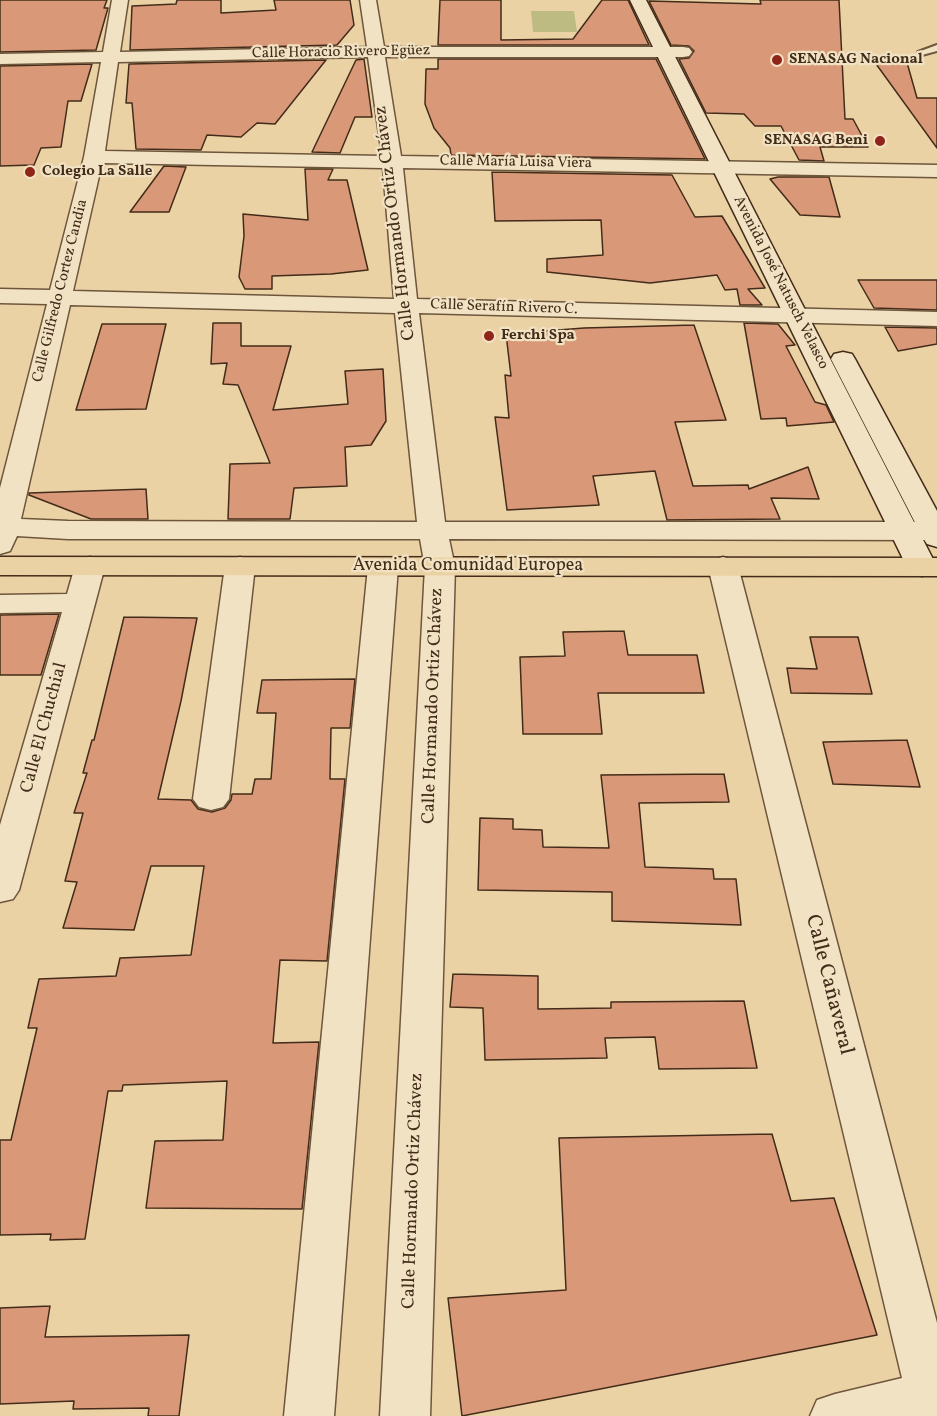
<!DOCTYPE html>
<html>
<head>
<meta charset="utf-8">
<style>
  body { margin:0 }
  canvas { display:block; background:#ebd2a5 }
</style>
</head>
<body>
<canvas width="937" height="1416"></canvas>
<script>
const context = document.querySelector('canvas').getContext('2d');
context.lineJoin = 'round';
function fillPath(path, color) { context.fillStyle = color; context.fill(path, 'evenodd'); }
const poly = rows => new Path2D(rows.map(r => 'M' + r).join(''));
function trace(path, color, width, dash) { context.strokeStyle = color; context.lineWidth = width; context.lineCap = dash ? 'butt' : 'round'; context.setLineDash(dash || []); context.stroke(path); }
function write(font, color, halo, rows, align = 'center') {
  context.font = font + ' Vollkorn,serif'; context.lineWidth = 4.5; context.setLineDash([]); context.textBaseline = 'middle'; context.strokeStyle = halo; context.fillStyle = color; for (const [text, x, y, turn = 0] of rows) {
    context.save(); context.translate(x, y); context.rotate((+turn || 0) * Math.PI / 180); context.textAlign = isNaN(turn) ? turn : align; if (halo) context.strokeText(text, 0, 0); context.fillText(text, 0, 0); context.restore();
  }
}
fillPath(poly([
  [531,11,574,11,577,32,533,32]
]), '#bdba82');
const building = poly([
  [0,0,107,0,104,8,108,8,96,50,0,52,0,0],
  [177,0,221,0,221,13,276,10,274,0,350,0,354,25,337,45,130,50,132,6,176,4,177,0],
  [440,0,501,0,501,40,573,39,602,0,628,0,649,45,438,45,440,0],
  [760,0,839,0,845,119,853,119,868,147,820,147,824,161,799,160,781,126,755,126,744,114,706,113,679,59,689,58,694,51,689,46,671,45,649,1,761,4,760,0],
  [871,57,906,59,917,98,937,98,937,148,871,57],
  [364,59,372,117,355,117,340,153,312,152,356,60,364,59],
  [438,59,656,59,705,159,451,155,450,148,434,128,425,104,426,69,438,69,438,59],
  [326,60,275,124,257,123,241,137,207,135,201,150,136,149,132,103,126,103,129,64,326,60],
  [92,64,81,101,68,101,61,147,41,148,34,165,0,166,0,66,92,64],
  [164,166,186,167,169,212,130,212,164,166],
  [305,169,333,169,328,180,347,180,368,270,331,274,272,276,272,289,245,289,239,277,244,236,243,214,308,220,305,169],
  [492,172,672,175,695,217,722,216,765,288,748,289,762,305,740,305,737,289,725,290,717,275,650,283,547,272,547,259,603,255,601,220,495,221,492,172],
  [778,177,829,177,840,217,800,215,770,179,778,177],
  [858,280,937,280,937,310,874,308,858,280],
  [213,323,241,323,241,346,291,346,273,410,348,404,345,371,383,369,386,421,371,445,345,447,347,486,294,488,290,519,228,519,230,464,270,463,238,385,223,384,227,363,211,364,213,323],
  [744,323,778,324,795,345,786,346,815,402,826,405,834,422,787,426,786,418,761,419,744,323],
  [102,324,166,324,146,409,76,410,102,324],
  [694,325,726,420,675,422,693,486,748,485,749,489,808,467,819,499,771,498,780,519,667,520,655,471,593,476,599,505,507,510,495,417,509,418,505,375,511,376,506,334,584,328,694,325],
  [885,327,937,328,937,344,898,351,885,327],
  [146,489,148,519,91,519,29,495,29,493,146,489],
  [59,614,41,675,0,675,0,615,59,614],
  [124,617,197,618,181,701,158,799,191,800,198,809,212,812,225,808,231,800,232,794,252,794,255,779,271,779,276,713,257,713,262,680,355,679,350,728,331,728,330,779,345,779,327,961,280,960,273,1043,319,1042,302,1209,146,1208,155,1141,223,1140,227,1081,123,1085,122,1091,108,1091,85,1239,50,1240,51,1234,0,1235,0,1140,11,1140,37,1028,28,1028,39,979,116,976,120,958,191,955,204,866,151,866,134,930,63,928,77,882,65,881,83,813,74,813,87,773,83,773,92,740,94,740,124,617],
  [624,631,628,655,697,655,704,693,598,693,602,734,523,734,520,657,565,656,563,632,624,631],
  [810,637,858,637,872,694,791,693,787,668,817,669,810,637],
  [907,740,920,787,833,784,823,742,907,740],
  [724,774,729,802,639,803,645,867,713,869,714,879,736,879,741,925,612,921,612,892,478,890,480,818,513,819,513,829,542,830,543,847,609,848,601,775,724,774],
  [453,974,538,976,538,1009,611,1008,611,1002,744,1001,757,1068,659,1069,655,1037,605,1038,607,1058,485,1060,483,1008,450,1007,453,974],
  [772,1134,791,1201,834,1198,877,1335,462,1416,448,1298,566,1290,559,1138,772,1134],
  [50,1306,45,1337,189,1335,179,1416,148,1416,149,1408,73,1409,74,1401,0,1404,0,1308,50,1306]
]);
fillPath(building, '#d99877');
trace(building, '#432c19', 1.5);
const lane = poly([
  [937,45,937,51,922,55,918,52,937,45]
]);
const street = poly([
  [112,0,128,0,120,52,367,47,360,0,376,0,384,47,683,47,689,48,692,52,689,56,683,57,385,57,401,156,937,165,937,177,403,168,417,299,937,312,937,326,419,313,445,522,937,522,937,540,449,539,455,567,430,1416,380,1416,425,567,420,539,68,539,17,536,10,551,0,554,0,488,47,304,0,303,0,289,50,290,84,157,101,62,0,64,0,54,103,52,112,0],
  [368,57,382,156,105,151,118,62,368,57],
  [102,163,383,168,394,299,73,291,102,163],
  [70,305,395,313,417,522,68,521,21,519,70,305],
  [90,557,100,560,105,566,19,890,13,899,0,902,0,825,62,612,0,613,0,595,67,594,75,566,80,560,90,557],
  [240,557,250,560,255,566,229,799,223,807,211,810,199,807,193,799,225,566,230,560,240,557],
  [723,557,733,560,738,566,937,1323,937,1416,810,1416,817,1400,835,1394,902,1378,708,566,713,560,723,557],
  [383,558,393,561,398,567,334,1416,284,1416,368,567,373,561,383,558]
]);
const secondary = poly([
  [630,0,646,0,937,567,932,573,922,576,912,573,907,567,630,0],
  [843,352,852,354,855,359,937,511,937,547,927,544,923,538,831,359,834,354,843,352]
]);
const highway = poly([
  [0,557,937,558,937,576,0,575,0,557]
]);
trace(lane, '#6d563c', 4);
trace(street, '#6d563c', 3);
trace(secondary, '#432c19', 3);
trace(highway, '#432c19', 3);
fillPath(lane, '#f2e2c4');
fillPath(street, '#f2e2c4');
fillPath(secondary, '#f2e2c4');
fillPath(highway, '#ebd2a5');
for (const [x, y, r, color] of [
  [777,60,6,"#8f2418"],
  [880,141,6,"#8f2418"],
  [30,172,6,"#8f2418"],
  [489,336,6,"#8f2418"]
]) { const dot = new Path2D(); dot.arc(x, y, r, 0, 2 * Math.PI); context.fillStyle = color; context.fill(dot); trace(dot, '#f2e2c4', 2); }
write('15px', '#432c19', '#f2e2c4', [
  ["Calle Horacio Rivero Egüez",341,53,-1],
  ["Calle María Luisa Viera",516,163,1],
  ["Avenida José Natusch Velasco",780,283,63],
  ["Calle Gilfredo Cortez Candia",61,291,-76],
  ["Calle Serafín Rivero C.",504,308,2]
]);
write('bold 15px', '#432c19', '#f2e2c4', [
  ["SENASAG Nacional",789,60],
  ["SENASAG Beni",868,141,"right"],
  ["Colegio La Salle",42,172],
  ["Ferchi Spa",501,336]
], 'left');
write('18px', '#432c19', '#f2e2c4', [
  ["Calle Hormando Ortiz Chávez",396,223,-97],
  ["Avenida Comunidad Europea",468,567],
  ["Calle Hormando Ortiz Chávez",434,706,-88],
  ["Calle El Chuchial",45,728,-75],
  ["Calle Hormando Ortiz Chávez",414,1191,-88]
]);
write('21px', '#432c19', '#f2e2c4', [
  ["Calle Cañaveral",828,985,76]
]);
</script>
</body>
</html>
